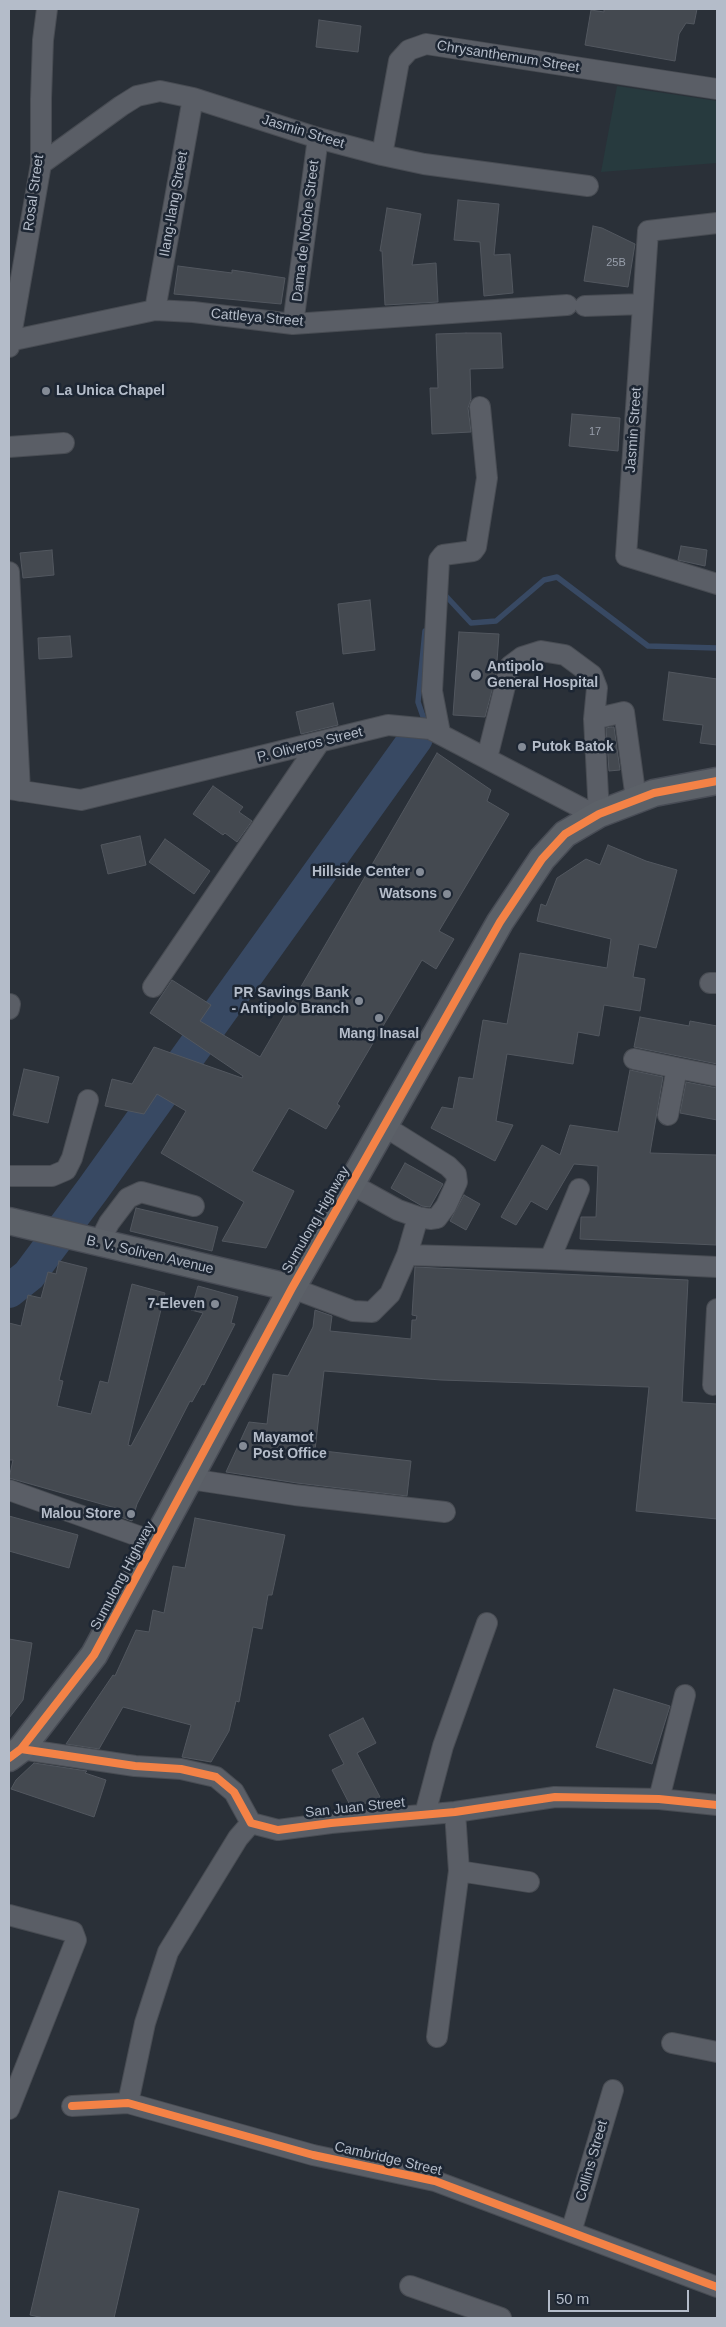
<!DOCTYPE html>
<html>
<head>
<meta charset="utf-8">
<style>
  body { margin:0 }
  #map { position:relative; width:726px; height:2327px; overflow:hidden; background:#2a3038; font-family:Arial,sans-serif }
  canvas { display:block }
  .frame { position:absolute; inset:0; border:10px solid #b4bcc9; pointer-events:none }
  .scale { position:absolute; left:548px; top:2290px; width:141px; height:22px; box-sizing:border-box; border:2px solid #b4bcc9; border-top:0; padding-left:6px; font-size:15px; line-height:18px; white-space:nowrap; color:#b4bcc9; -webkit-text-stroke:4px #1d2633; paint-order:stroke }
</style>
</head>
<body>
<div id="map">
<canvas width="726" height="2327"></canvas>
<div class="frame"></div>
<div class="scale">50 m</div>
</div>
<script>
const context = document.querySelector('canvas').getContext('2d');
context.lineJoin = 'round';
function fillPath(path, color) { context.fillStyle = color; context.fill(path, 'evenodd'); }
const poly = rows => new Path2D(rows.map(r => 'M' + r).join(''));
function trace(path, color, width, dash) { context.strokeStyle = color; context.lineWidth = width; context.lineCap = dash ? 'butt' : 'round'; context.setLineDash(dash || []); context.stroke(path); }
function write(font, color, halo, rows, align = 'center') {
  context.font = font + ' Arial,sans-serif'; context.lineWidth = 5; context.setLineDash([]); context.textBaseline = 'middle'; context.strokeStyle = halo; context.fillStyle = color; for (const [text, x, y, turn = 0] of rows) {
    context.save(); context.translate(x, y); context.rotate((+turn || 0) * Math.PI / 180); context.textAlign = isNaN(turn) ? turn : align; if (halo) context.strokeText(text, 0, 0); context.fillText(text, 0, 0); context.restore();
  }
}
fillPath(poly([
  [617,86,717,101,717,163,601,172]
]), '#273a3e');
trace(poly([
  [445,595,471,623,496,621,544,580,557,577,648,646,717,648],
  [425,722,418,702,425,631]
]), '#384963', 5.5);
trace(poly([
  [9,1291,29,1275,93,1189,416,738]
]), '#384963', 34);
const building = poly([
  [604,9,697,9,694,24,686,23,679,34,675,61,585,45,591,10,604,12,604,9],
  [319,20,361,26,358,52,316,47,319,20],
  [458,200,499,204,494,255,510,254,513,293,484,296,480,242,454,240,458,200],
  [387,208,421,214,412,265,436,263,438,302,385,305,382,251,380,251,387,208],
  [593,226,602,228,635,244,628,287,584,281,593,226],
  [178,266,232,273,232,270,285,278,281,304,174,294,178,266],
  [466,333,501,333,503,368,470,369,471,399,468,408,471,432,432,434,430,388,438,388,436,334,466,333],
  [572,414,620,418,618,451,569,446,572,414],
  [681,546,707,550,705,566,678,560,681,546],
  [52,550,54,575,23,578,20,553,52,550],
  [370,600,375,650,343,654,338,604,370,600],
  [459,632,499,634,496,675,485,717,453,715,459,632],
  [70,636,72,657,39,659,38,638,70,636],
  [669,672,717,679,717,745,700,743,703,725,663,720,669,672],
  [333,703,338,725,301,734,296,712,333,703],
  [611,727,614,727,620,770,609,771,606,728,611,727],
  [437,753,491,790,487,801,509,814,439,931,454,939,436,969,422,960,337,1104,340,1106,326,1129,289,1108,252,1171,294,1191,266,1248,222,1241,244,1202,161,1153,186,1111,157,1094,144,1114,105,1106,112,1079,132,1084,154,1047,242,1078,243,1076,150,1013,172,980,211,1005,200,1021,260,1057,437,753],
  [213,786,243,807,239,812,252,821,237,842,225,833,223,835,193,814,213,786],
  [140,836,146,865,108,874,101,845,140,836],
  [165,839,210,871,194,894,149,862,165,839],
  [608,845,646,861,677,870,656,948,639,944,633,977,645,979,640,1011,604,1005,599,1036,578,1032,573,1064,507,1054,496,1121,513,1125,495,1161,431,1128,442,1107,453,1109,459,1077,473,1079,483,1020,507,1024,520,953,607,968,611,939,537,921,541,904,546,906,557,878,586,859,600,865,608,845],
  [640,1017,689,1026,690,1021,717,1026,717,1064,634,1047,640,1017],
  [24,1069,59,1077,48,1123,13,1115,24,1069],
  [630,1070,663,1077,650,1153,717,1155,716,1245,580,1239,581,1217,596,1217,598,1166,574,1164,547,1210,531,1201,516,1225,501,1217,542,1145,560,1155,570,1125,618,1132,630,1070],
  [686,1082,717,1088,717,1120,680,1113,686,1082],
  [405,1163,443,1184,430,1207,422,1206,391,1188,405,1163],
  [464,1195,480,1204,466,1230,450,1221,464,1195],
  [136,1208,218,1227,212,1251,130,1231,136,1208],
  [59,1261,87,1268,59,1380,63,1381,57,1406,91,1414,100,1381,108,1383,132,1284,165,1293,128,1445,131,1446,203,1313,191,1310,198,1286,238,1297,231,1323,235,1324,204,1385,202,1384,192,1402,190,1401,137,1504,132,1521,118,1516,119,1509,9,1478,13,1460,9,1460,9,1323,21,1326,28,1295,41,1298,48,1272,56,1274,59,1261],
  [415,1267,688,1280,682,1402,717,1404,717,1519,636,1511,649,1387,441,1380,324,1371,315,1450,411,1461,407,1496,297,1483,226,1472,249,1422,267,1424,273,1374,288,1376,313,1327,315,1310,332,1316,330,1331,411,1339,412,1320,416,1320,417,1316,412,1315,415,1267],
  [9,1516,78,1535,69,1568,9,1551,9,1516],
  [195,1518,285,1535,272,1595,268,1595,262,1629,253,1627,239,1702,236,1701,229,1731,211,1762,182,1757,191,1725,123,1707,99,1749,66,1744,113,1675,115,1676,136,1630,149,1632,153,1610,164,1613,173,1566,185,1568,195,1518],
  [9,1639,32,1643,23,1700,9,1718,9,1639],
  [614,1689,670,1706,652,1764,596,1747,614,1689],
  [363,1718,376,1743,357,1753,380,1797,352,1809,332,1770,344,1764,329,1735,363,1718],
  [34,1763,87,1771,85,1773,106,1780,94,1817,11,1789,16,1780,34,1763],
  [59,2191,139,2209,114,2318,44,2318,30,2315,59,2191]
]);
fillPath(building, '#444950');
trace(building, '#52575f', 1);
const minor = poly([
  [382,155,399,61,409,50,426,44,717,89],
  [41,164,121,106,137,96,160,91,193,98,318,138,382,155,424,164,588,186],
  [717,223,648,231,626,556,717,584],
  [585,306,643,304],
  [155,310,193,98],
  [293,324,318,138],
  [9,341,155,310,193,312,293,324,567,305],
  [9,347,41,164,41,99,43,40,47,9],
  [9,447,64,443],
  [9,572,20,791],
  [594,719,624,712,636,799],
  [440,733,432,691,439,560,443,555,473,551,476,547,487,478,480,407],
  [487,758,510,666,522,657,541,651,565,655,592,675,597,688,594,719,599,814],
  [9,789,81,800,388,725,430,729,595,815],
  [710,983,717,983],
  [153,987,319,743],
  [9,1009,10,1004],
  [634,1059,677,1068],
  [668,1115,677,1068,717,1076],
  [9,1176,52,1176,66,1170,72,1158,88,1100],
  [351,1184,398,1210,418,1217,430,1219,437,1218,446,1206,457,1182,456,1174,448,1166,384,1126],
  [99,1243,109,1223,128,1198,141,1192,194,1206],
  [407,1255,550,1259,717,1267],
  [550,1259,579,1189],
  [292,1288,353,1311,372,1312,390,1294,407,1255,418,1217],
  [713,1385,717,1309],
  [190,1479,295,1495,445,1512],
  [9,1490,155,1542],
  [21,1749,135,1766,181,1769,216,1777,234,1792,251,1823,278,1830,331,1823,455,1812,555,1797,659,1799,717,1805],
  [659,1799,685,1695],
  [425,1814,443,1746,487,1623],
  [459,1871,529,1882],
  [9,1915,73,1932,76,1940,9,2109],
  [437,2037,459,1871,455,1812],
  [672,2043,717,2052],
  [128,2103,145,2023,168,1952,238,1838,251,1823],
  [72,2106,128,2103,313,2155,435,2181,717,2287],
  [571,2232,613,2090],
  [410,2286,501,2318]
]);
const major = poly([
  [9,1221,292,1288],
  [9,1758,21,1749,94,1655,292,1288,500,922,542,859,565,834,599,814,654,793,717,781]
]);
trace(minor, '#484c53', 22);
trace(major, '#484c55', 29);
trace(minor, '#5a5e66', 20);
trace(major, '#5c6168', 26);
trace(poly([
  [21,1749,135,1766,181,1769,216,1777,234,1792,251,1823,278,1830,331,1823,455,1812,555,1797,659,1799,717,1805],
  [9,1758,21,1749,94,1655,292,1288,500,922,542,859,565,834,599,814,654,793,717,781],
  [72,2106,128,2103,313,2155,435,2181,717,2287]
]), '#f48246', 8);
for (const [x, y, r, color] of [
  [46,391,5,"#848b96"],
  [476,675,6,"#848b96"],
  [522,747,5,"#848b96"],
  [420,872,5,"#848b96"],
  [447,894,5,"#848b96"],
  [359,1001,5,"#848b96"],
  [379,1018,5,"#848b96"],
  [215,1304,5,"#848b96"],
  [243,1446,5,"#848b96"],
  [131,1514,5,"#848b96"]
]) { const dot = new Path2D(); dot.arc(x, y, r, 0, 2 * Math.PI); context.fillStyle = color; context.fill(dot); trace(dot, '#1d2633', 2); }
write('11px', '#989fab', null, [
  ["25B",616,263],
  ["17",595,432]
]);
write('14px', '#b4bcc9', '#1d2633', [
  ["Chrysanthemum Street",508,57,9],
  ["Jasmin Street",303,132,17],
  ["Rosal Street",34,193,-82],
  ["Ilang-Ilang Street",174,204,-80],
  ["Dama de Noche Street",306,231,-83],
  ["Cattleya Street",257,318,5],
  ["Jasmin Street",634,430,-86],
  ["P. Oliveros Street",310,745,-14],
  ["Sumulong Highway",316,1220,-60],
  ["B. V. Soliven Avenue",150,1255,13],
  ["Sumulong Highway",123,1576,-62],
  ["San Juan Street",355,1808,-6],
  ["Cambridge Street",388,2159,13],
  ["Collins Street",592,2161,-74]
]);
write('bold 14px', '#b4bcc9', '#1d2633', [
  ["La Unica Chapel",56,391,"left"],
  ["Antipolo",487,667,"left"],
  ["General Hospital",487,683,"left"],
  ["Putok Batok",532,747,"left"],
  ["Hillside Center",410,872],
  ["Watsons",437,894],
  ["PR Savings Bank",349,993],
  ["- Antipolo Branch",349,1009],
  ["Mang Inasal",379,1034,"center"],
  ["7-Eleven",205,1304],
  ["Mayamot",253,1438,"left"],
  ["Post Office",253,1454,"left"],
  ["Malou Store",121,1514]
], 'right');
</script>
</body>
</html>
